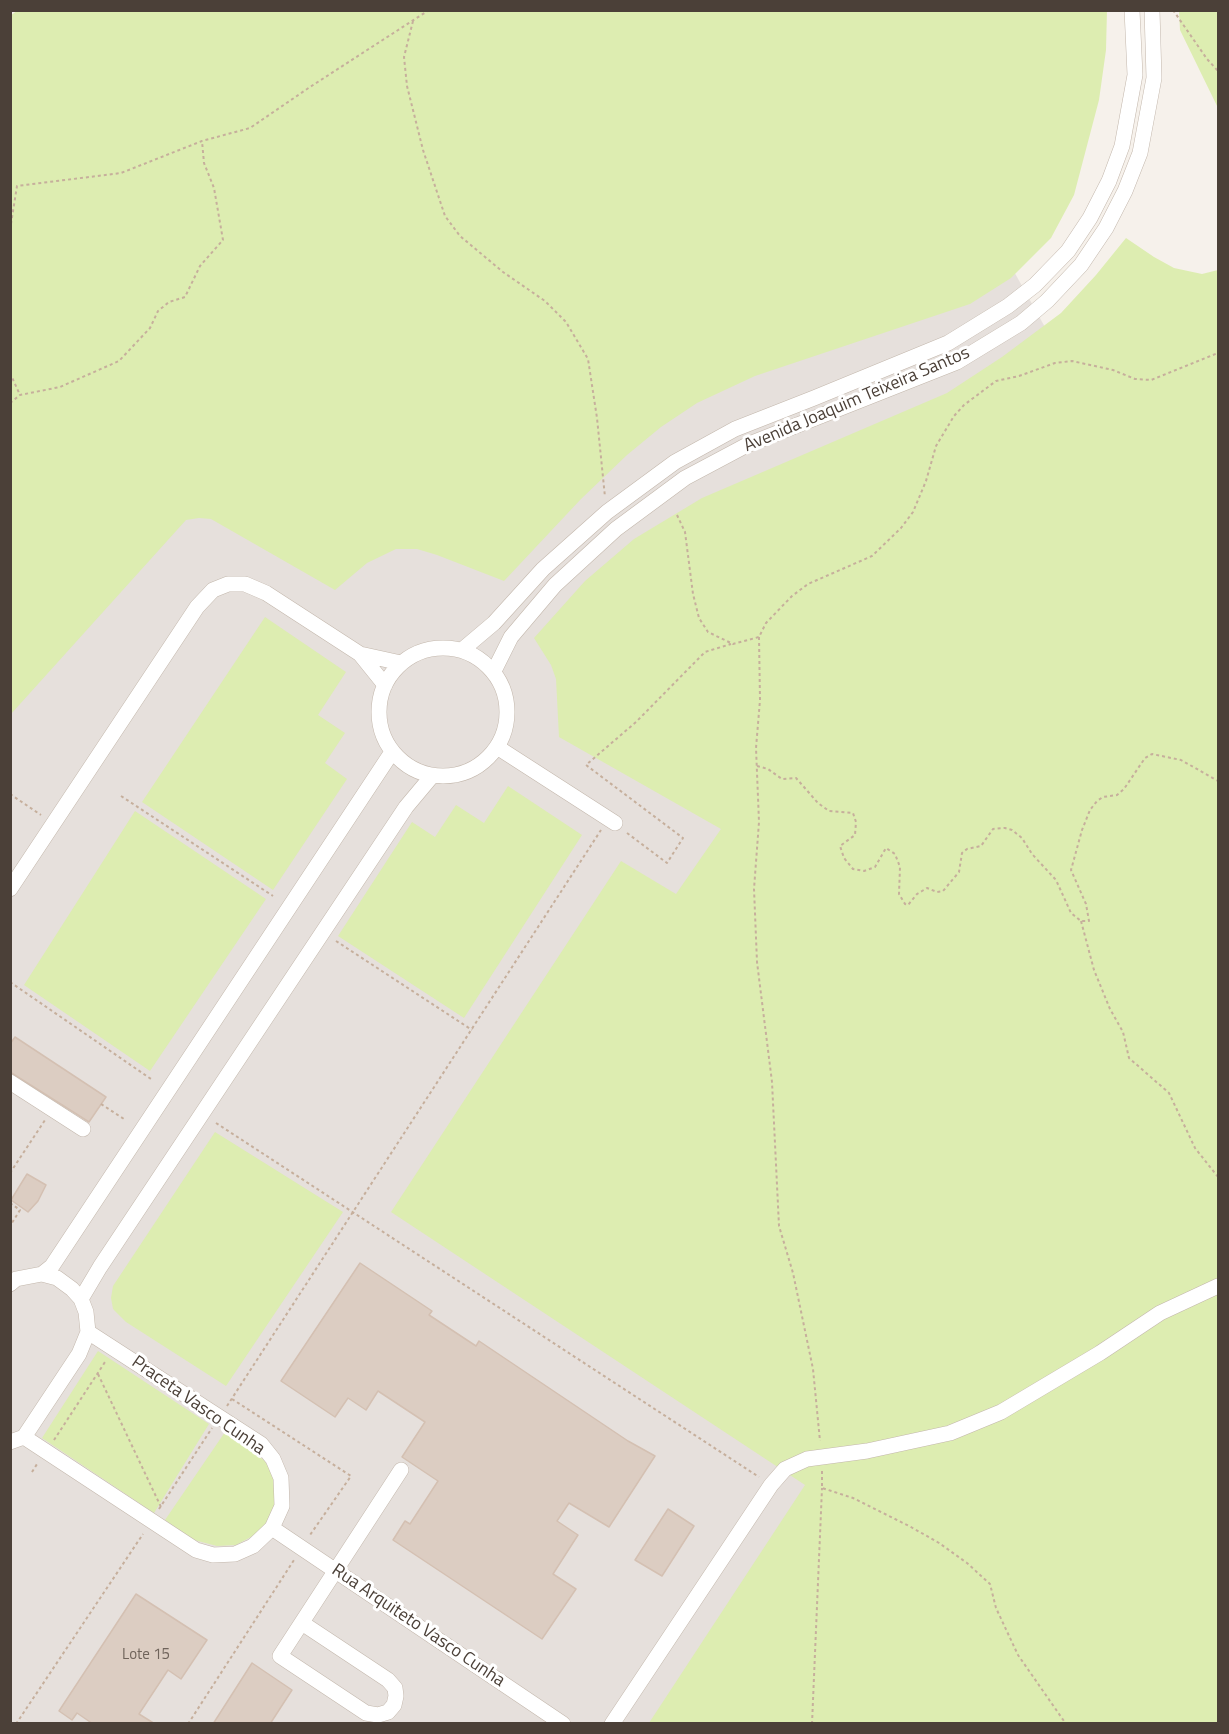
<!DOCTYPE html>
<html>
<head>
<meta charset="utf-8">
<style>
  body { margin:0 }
  #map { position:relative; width:1229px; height:1734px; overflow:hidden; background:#f6f1eb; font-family:"Titillium Web",sans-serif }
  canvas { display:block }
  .frame { position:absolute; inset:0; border:12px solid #4b4038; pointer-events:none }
</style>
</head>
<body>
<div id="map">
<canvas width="1229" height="1734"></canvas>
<div class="frame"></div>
</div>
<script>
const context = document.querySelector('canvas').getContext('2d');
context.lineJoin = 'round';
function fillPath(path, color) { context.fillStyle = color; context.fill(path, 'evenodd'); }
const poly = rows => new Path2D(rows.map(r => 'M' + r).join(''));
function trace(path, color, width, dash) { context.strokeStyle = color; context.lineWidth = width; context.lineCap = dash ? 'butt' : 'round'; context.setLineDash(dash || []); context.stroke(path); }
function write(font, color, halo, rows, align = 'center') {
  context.font = font + ' "Titillium Web",sans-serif'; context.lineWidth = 6; context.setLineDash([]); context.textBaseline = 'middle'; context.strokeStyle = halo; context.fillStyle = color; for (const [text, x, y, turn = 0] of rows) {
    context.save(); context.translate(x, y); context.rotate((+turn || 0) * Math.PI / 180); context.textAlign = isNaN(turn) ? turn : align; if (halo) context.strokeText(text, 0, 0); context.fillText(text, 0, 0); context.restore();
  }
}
fillPath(poly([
  [911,87,1147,510,950,1723,11,1723,11,202]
]), '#e6e0dc');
fillPath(poly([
  [18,10,1107,10,1106,50,1099,100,1074,195,1051,238,1011,278,970,304,755,376,697,403,661,427,627,455,581,499,504,581,437,555,417,549,396,549,367,563,335,590,211,519,199,518,186,520,11,714,10,16],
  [1179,11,1218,11,1218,108,1180,30],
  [1126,238,1154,257,1174,268,1202,274,1218,270,1218,1723,649,1723,805,1485,391,1212,621,861,676,894,721,829,559,737,556,679,551,665,534,638,585,581,634,539,702,498,947,393,1002,357,1061,313,1096,275],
  [265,617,346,672,318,715,345,733,325,763,347,779,273,890,142,802],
  [508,786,582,835,464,1018,338,936,412,822,435,837,456,805,484,823],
  [135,811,266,899,150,1071,24,985],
  [215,1132,343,1212,226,1386,126,1322,113,1309,111,1298,113,1286],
  [98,1351,209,1424,154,1513,42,1438],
  [225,1432,265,1461,274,1478,276,1497,274,1513,262,1531,236,1545,217,1546,194,1540,165,1520]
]), '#ddedb1');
trace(poly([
  [10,11,11,10]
]), '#a4e3f6', 4.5);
const building = poly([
  [15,1037,106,1097,89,1122,10,1072,10,1044,15,1037],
  [27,1174,46,1185,38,1201,28,1212,11,1200,27,1174],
  [360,1263,432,1311,429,1315,476,1346,479,1341,628,1441,655,1456,609,1527,569,1503,557,1521,578,1535,553,1574,576,1589,542,1639,393,1540,405,1521,410,1524,438,1481,402,1457,425,1422,378,1391,366,1410,348,1398,335,1417,281,1381,360,1263],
  [668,1509,694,1526,662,1576,635,1560,668,1509],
  [136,1594,207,1640,181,1679,168,1670,139,1714,155,1724,93,1724,77,1713,72,1720,59,1711,136,1594],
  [252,1663,292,1690,270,1724,213,1724,252,1663]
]);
fillPath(building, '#dccdc2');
trace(building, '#d4c0b2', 1.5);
const minor = poly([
  '379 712a64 64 0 1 1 128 0a64 64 0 1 1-128 0Z',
  [462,650,494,623,543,569,607,512,675,462,735,429,814,398,948,343,1008,306,1035,285,1068,251,1090,218,1109,181,1122,146,1135,75,1132,10],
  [360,654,401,663],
  [494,671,511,637,555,585,616,529,685,478,747,445,957,362,1021,323,1047,301,1081,265,1106,228,1125,191,1140,153,1154,78,1152,10],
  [497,747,615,823],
  [10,889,197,607,213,590,228,584,245,584,266,593,360,654,385,685],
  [10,1082,83,1129],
  [42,1274,52,1266,392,752],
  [10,1284,16,1279,42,1274,57,1278,72,1289,81,1299,86,1312,88,1332,79,1354,24,1437,10,1442],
  [81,1299,100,1267,406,807,432,776],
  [24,1437,196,1550,213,1555,235,1554,253,1546,272,1528,282,1506,281,1478,273,1459,261,1444,88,1332],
  [272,1528,563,1724],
  [302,1623,388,1680,395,1688,396,1696,394,1705,388,1712,378,1715,366,1713,280,1656,401,1470],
  [612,1724,771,1485,785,1469,807,1459,867,1451,950,1433,1001,1412,1100,1353,1160,1313,1218,1286]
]);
trace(minor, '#c3b7ac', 16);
trace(poly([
  [1173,10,1207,59,1218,71],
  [413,21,404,57,407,86,423,150,445,216,460,236,503,272,545,301,566,322,588,359,597,418,605,497],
  [10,230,17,186,121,173,202,141,250,128,310,87,429,10],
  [10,373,20,395],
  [10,403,20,395,60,387,119,361,150,328,158,311,169,302,185,297,200,266,223,240,214,188,204,163,202,141],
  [677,515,685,532,693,594,699,618,708,632,733,644,759,637,766,623,792,596,808,584,872,556,901,528,913,512,926,481,936,446,954,416,964,405,996,381,1019,376,1055,363,1072,361,1113,370,1135,379,1151,380,1218,353],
  [759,637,760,700,756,748,759,822,754,889,757,962,772,1082,779,1226,793,1273,813,1369,820,1441],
  [757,766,768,769,782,779,796,778,818,803,829,811,853,813,856,822,855,835,840,846,844,858,853,869,864,871,875,867,886,848,895,854,900,867,899,894,905,904,908,905,917,894,927,888,937,892,943,891,959,872,962,853,967,849,981,846,993,829,1005,828,1012,830,1022,838,1032,854,1056,880,1071,913,1081,921,1089,921,1086,904,1071,870,1082,830,1090,810,1097,801,1103,797,1117,795,1124,789,1145,758,1152,754,1181,760,1218,781],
  [10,794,41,815],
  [121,796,273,896],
  [627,833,667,863,683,838,586,765,636,722,705,652,731,644],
  [1081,921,1094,970,1110,1009,1123,1032,1129,1058,1169,1093,1195,1148,1218,1177],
  [336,941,472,1030],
  [10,982,151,1079],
  [101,1104,124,1119],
  [216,1123,759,1477],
  [10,1173,45,1120],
  [10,1203,20,1210,10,1226],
  [98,1374,161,1507],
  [232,1399,351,1476,310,1535],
  [227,1406,601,830],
  [54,1440,105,1362],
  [822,1471,822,1488,853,1498,911,1527,939,1543,967,1563,990,1584,996,1608,1018,1655,1066,1724],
  [32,1472,37,1464],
  [159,1509,212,1428],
  [10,1722,12,1724],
  [16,1724,143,1534],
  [188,1724,294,1560],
  [812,1724,822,1488]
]), '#c6af9c', 2, [3, 3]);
trace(minor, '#fff', 15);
write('15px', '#6f635a', null, [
  ["Lote 15",146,1655]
]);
write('18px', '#4b4038', '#fff', [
  ["Avenida Joaquim Teixeira Santos",857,400,-23],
  ["Praceta Vasco Cunha",198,1406,35],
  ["Rua Arquiteto Vasco Cunha",418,1626,34]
]);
</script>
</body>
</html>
